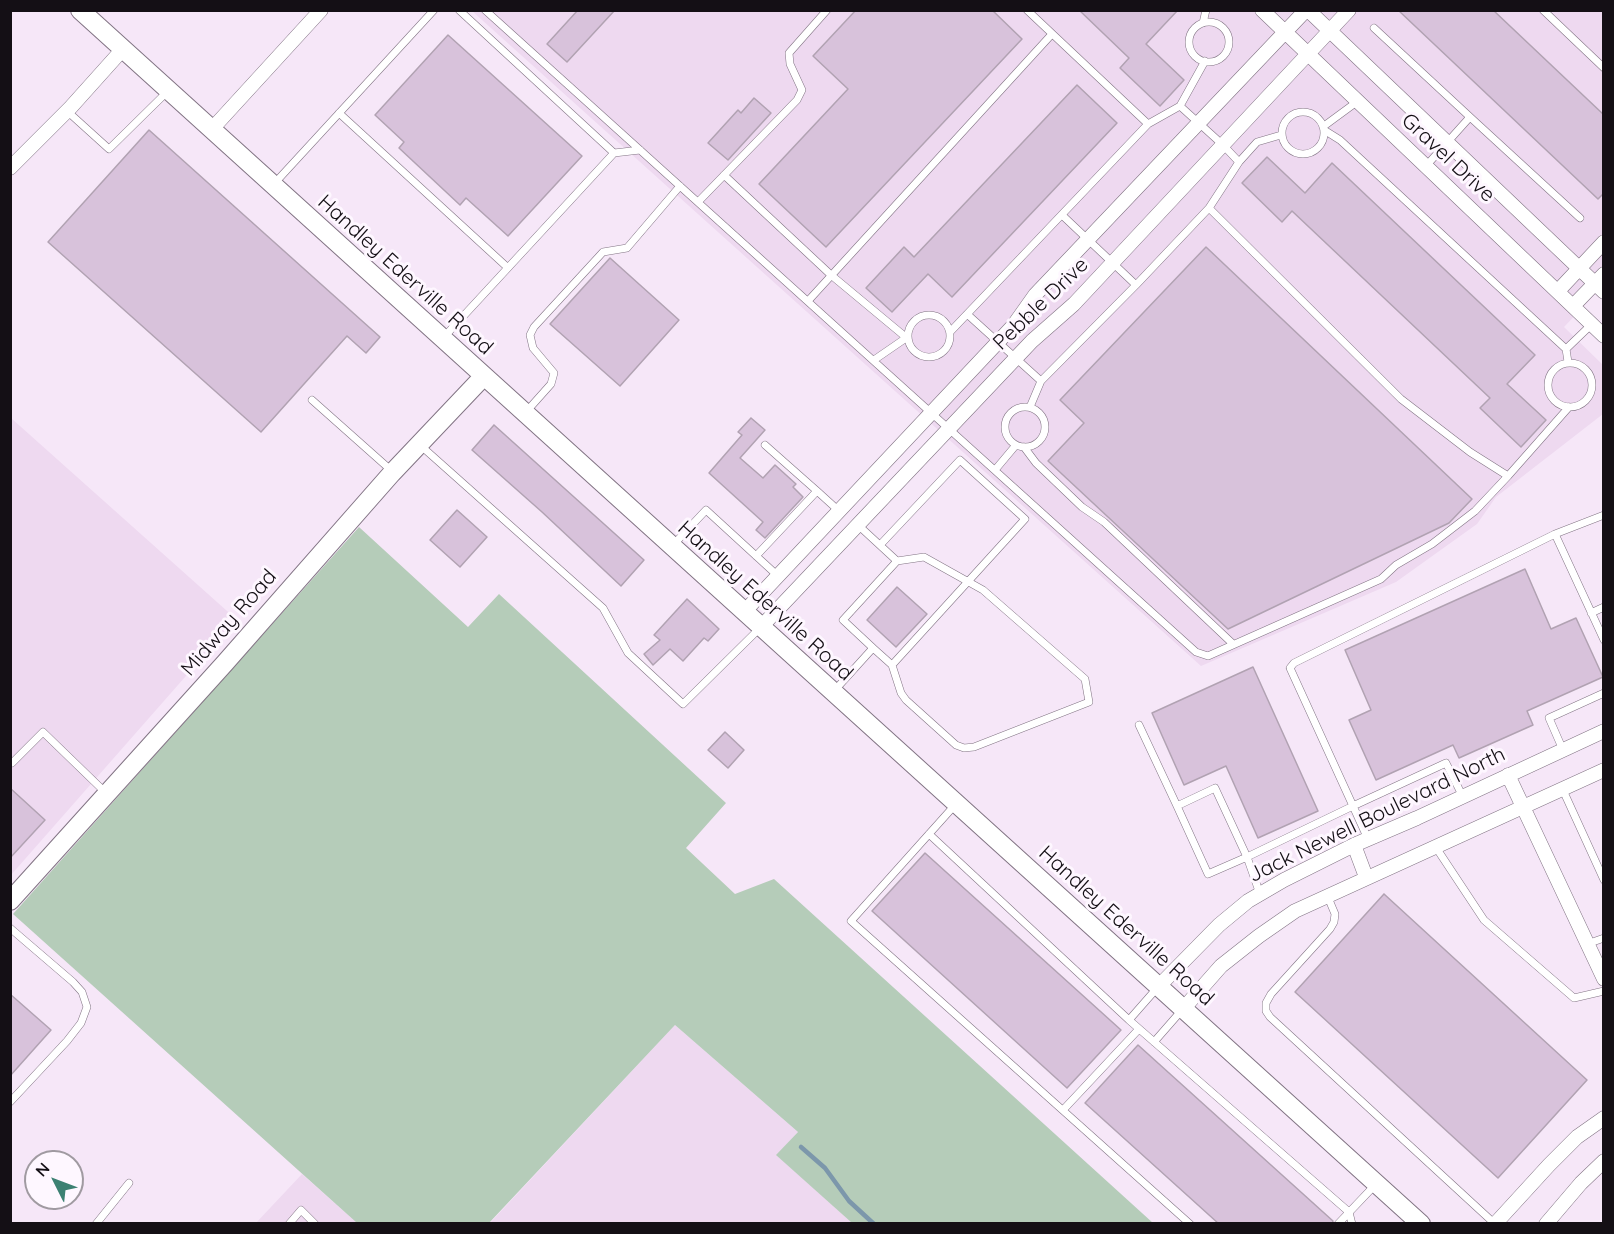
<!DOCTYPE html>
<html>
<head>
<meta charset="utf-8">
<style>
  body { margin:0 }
  #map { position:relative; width:1614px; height:1234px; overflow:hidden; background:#f6e7f8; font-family:Quicksand,sans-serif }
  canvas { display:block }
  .frame { position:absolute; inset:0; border:12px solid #140f15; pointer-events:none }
  .north { position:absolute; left:24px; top:1150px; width:60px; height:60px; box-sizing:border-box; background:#fef7ff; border:2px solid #a09aa1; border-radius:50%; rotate:312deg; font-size:16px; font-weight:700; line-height:24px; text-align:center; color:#140f15 }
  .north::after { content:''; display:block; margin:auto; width:21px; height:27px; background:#3c8072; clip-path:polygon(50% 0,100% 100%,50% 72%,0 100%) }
</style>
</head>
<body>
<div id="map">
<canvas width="1614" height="1234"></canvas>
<div class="frame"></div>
<div class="north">N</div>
</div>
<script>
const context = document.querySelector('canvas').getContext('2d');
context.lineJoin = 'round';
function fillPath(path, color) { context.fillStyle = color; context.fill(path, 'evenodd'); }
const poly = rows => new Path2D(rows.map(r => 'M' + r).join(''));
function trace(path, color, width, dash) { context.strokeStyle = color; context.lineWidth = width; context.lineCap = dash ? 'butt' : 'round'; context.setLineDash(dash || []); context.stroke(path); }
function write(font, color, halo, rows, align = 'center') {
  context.font = font + ' Quicksand,sans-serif'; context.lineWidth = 6; context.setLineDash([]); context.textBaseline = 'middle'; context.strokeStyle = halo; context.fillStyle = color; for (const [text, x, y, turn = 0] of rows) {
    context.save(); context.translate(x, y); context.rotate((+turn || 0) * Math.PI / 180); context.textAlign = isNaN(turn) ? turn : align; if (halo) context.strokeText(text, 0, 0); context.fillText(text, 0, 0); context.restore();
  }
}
fillPath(poly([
  [472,11,1603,11,1603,286,1564,327,1603,365,1603,414,1496,497,1477,524,1396,582,1201,666],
  [11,418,236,619,11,875],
  [675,1025,798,1132,777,1155,852,1223,489,1224],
  [302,1174,357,1223,255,1224]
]), '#eed9f0');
fillPath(poly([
  [359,527,468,627,499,594,726,803,686,848,735,894,774,879,1153,1223,852,1223,776,1155,798,1132,675,1025,489,1223,357,1223,13,914]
]), '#b5ccb9');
trace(poly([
  [801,1147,825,1168,849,1201,874,1224]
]), '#7c97ab', 4.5);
const building = poly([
  [578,10,615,10,567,62,547,44,578,10],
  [856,10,992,10,1022,39,826,247,759,184,848,89,813,56,856,10],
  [1079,10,1178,10,1146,44,1184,80,1160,106,1120,68,1129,58,1079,10],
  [1398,10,1493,10,1604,115,1604,193,1598,199,1398,10],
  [448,35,582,156,508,236,466,198,460,205,399,148,404,142,375,115,448,35],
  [1077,85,1117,123,952,297,928,274,892,312,866,288,904,247,914,257,1077,85],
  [754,98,771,113,728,160,708,143,738,110,741,113,754,98],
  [149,130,380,337,366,353,347,336,261,432,48,242,149,130],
  [1267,157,1305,193,1332,163,1535,355,1507,384,1546,420,1521,447,1480,408,1490,398,1292,211,1282,222,1242,183,1267,157],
  [1206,247,1472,499,1449,523,1228,629,1048,461,1084,423,1060,400,1206,247],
  [610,258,679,320,620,386,550,324,610,258],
  [751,418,765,430,740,458,763,478,775,465,796,484,793,487,803,497,765,538,756,530,763,522,709,473,742,435,738,432,751,418],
  [494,425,644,560,621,586,542,512,472,450,494,425],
  [457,510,487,537,460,567,430,540,457,510],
  [1525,569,1551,629,1576,618,1603,677,1527,711,1533,725,1459,758,1453,745,1376,780,1349,720,1371,710,1345,650,1525,569],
  [897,587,927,614,896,647,867,620,897,587],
  [687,599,719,629,708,641,704,638,683,661,670,649,653,665,644,654,660,640,654,635,687,599],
  [1253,667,1318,811,1258,838,1226,766,1184,785,1152,713,1253,667],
  [725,732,744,750,728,768,708,750,725,732],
  [10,788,45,820,10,858,10,788],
  [925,853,1121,1030,1067,1088,872,911,925,853],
  [1384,894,1587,1080,1498,1178,1295,992,1384,894],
  [10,994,51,1030,10,1076,10,994],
  [1138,1045,1333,1221,1332,1224,1219,1224,1085,1103,1138,1045]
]);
fillPath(building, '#d8c2db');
trace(building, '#b1a2b2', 1.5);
const service = poly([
  [459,10,614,153],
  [485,10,1196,652,1208,656,1381,579,1396,565,1432,544,1475,511,1508,476,1470,452,1401,399,1209,208,1239,162,1257,142,1281,135],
  [1543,10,1604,68],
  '1189 42a20 20 0 1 1 40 0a20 20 0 1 1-40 0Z',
  [1203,23,1206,10],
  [1374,28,1470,117],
  [1205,61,1180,106,1223,145,1239,162],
  [67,111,109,149,168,91],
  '1282 133a21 21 0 1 1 42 0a21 21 0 1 1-42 0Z',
  [339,113,507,267],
  [1148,124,1180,106],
  [1324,126,1358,101],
  [1324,130,1340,140,1566,349],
  [1426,166,1470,117,1580,218],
  [724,175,831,275,908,339],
  [273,185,434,10],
  [698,202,797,100,802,90,790,64,789,53,827,10],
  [1062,215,1136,285,1209,208],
  [808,301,1052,34],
  [967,314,1041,381],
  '908 336a21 21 0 1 1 42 0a21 21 0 1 1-42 0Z',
  [950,332,1148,124,1027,10],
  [444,337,614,153,640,150],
  [874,360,906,338],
  [1568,362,1566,349,1592,324],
  '1548 385a22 22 0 1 1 44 0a22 22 0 1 1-44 0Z',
  [312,400,393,472],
  '1005 427a20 20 0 1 1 40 0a20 20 0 1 1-40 0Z',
  [1030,407,1041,381,1136,285],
  [526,412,551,384,554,373,533,348,530,335,534,327,603,252,627,248,680,186],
  [420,445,603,608,628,653,683,704,761,627],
  [1024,447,1036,463,1082,507,1104,522,1233,644],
  [995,470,1016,445],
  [1508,476,1569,407],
  [817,491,839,511],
  [1555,534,1604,640],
  [674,544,706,510,778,576],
  [756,556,817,491,765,445],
  [1591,613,1604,607],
  [873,648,892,665,1025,519,960,460,880,545],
  [892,665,901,693,906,700,956,745,964,748,974,747,1089,702,1085,679,983,590,924,557,897,561],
  [835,690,873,648,843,620,897,561,858,525],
  [1139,725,1177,806,1208,874,1247,857,1215,788,1177,806],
  [1563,750,1549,718,1604,693],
  [10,761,12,763,43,732,106,793],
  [1562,788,1604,880],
  [1463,797,1446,763,1353,806,1290,668,1294,663,1555,534,1604,515],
  [955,805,851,921,1190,1224],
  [929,834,1129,1020],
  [1435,846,1484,920,1574,998,1604,991],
  [1260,894,1247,857,1353,806,1368,839],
  [1327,895,1335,914,1334,922,1330,929,1271,994,1266,1003,1266,1011,1270,1017,1495,1224],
  [10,928,73,982,82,992,87,1007,81,1023,67,1041,10,1102],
  [1587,944,1604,938],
  [1158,987,1129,1020,1349,1212,1352,1224],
  [1154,1042,1182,1010],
  [1063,1110,1139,1029],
  [96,1224,129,1183],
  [289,1224,301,1210,315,1224],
  [1338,1224,1376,1184]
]);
const minor = poly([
  [1262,10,1604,336],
  [1308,10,1604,292],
  [212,129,321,10],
  [10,168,71,107,123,49],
  [1558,291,1604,242],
  [1573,306,1604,274],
  [744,612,1013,326,1035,295,1306,10],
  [761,627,1032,341,1074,304,1349,10],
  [1508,775,1604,979],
  [1354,845,1366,877],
  [1159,986,1219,925,1248,901,1284,880,1354,845,1417,818,1604,731],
  [1184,1008,1221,966,1259,936,1295,911,1604,770],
  [1495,1224,1549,1165,1577,1137,1604,1118],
  [1546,1224,1581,1183,1604,1161]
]);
const secondary = poly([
  [80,10,1421,1224],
  [10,901,225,663,392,473,483,377]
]);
trace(service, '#827484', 8);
trace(minor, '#827484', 15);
trace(secondary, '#827484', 20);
trace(service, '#fff', 7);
trace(minor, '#fff', 14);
trace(secondary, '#fff', 18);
write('21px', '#140f15', '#fef7ff', [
  ["Gravel Drive",1448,158,43],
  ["Handley Ederville Road",405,275,42],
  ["Pebble Drive",1041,304,-44],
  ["Handley Ederville Road",765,601,42],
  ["Midway Road",229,623,-49],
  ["Jack Newell Boulevard North",1377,815,-26],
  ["Handley Ederville Road",1126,926,42]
]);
</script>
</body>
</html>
